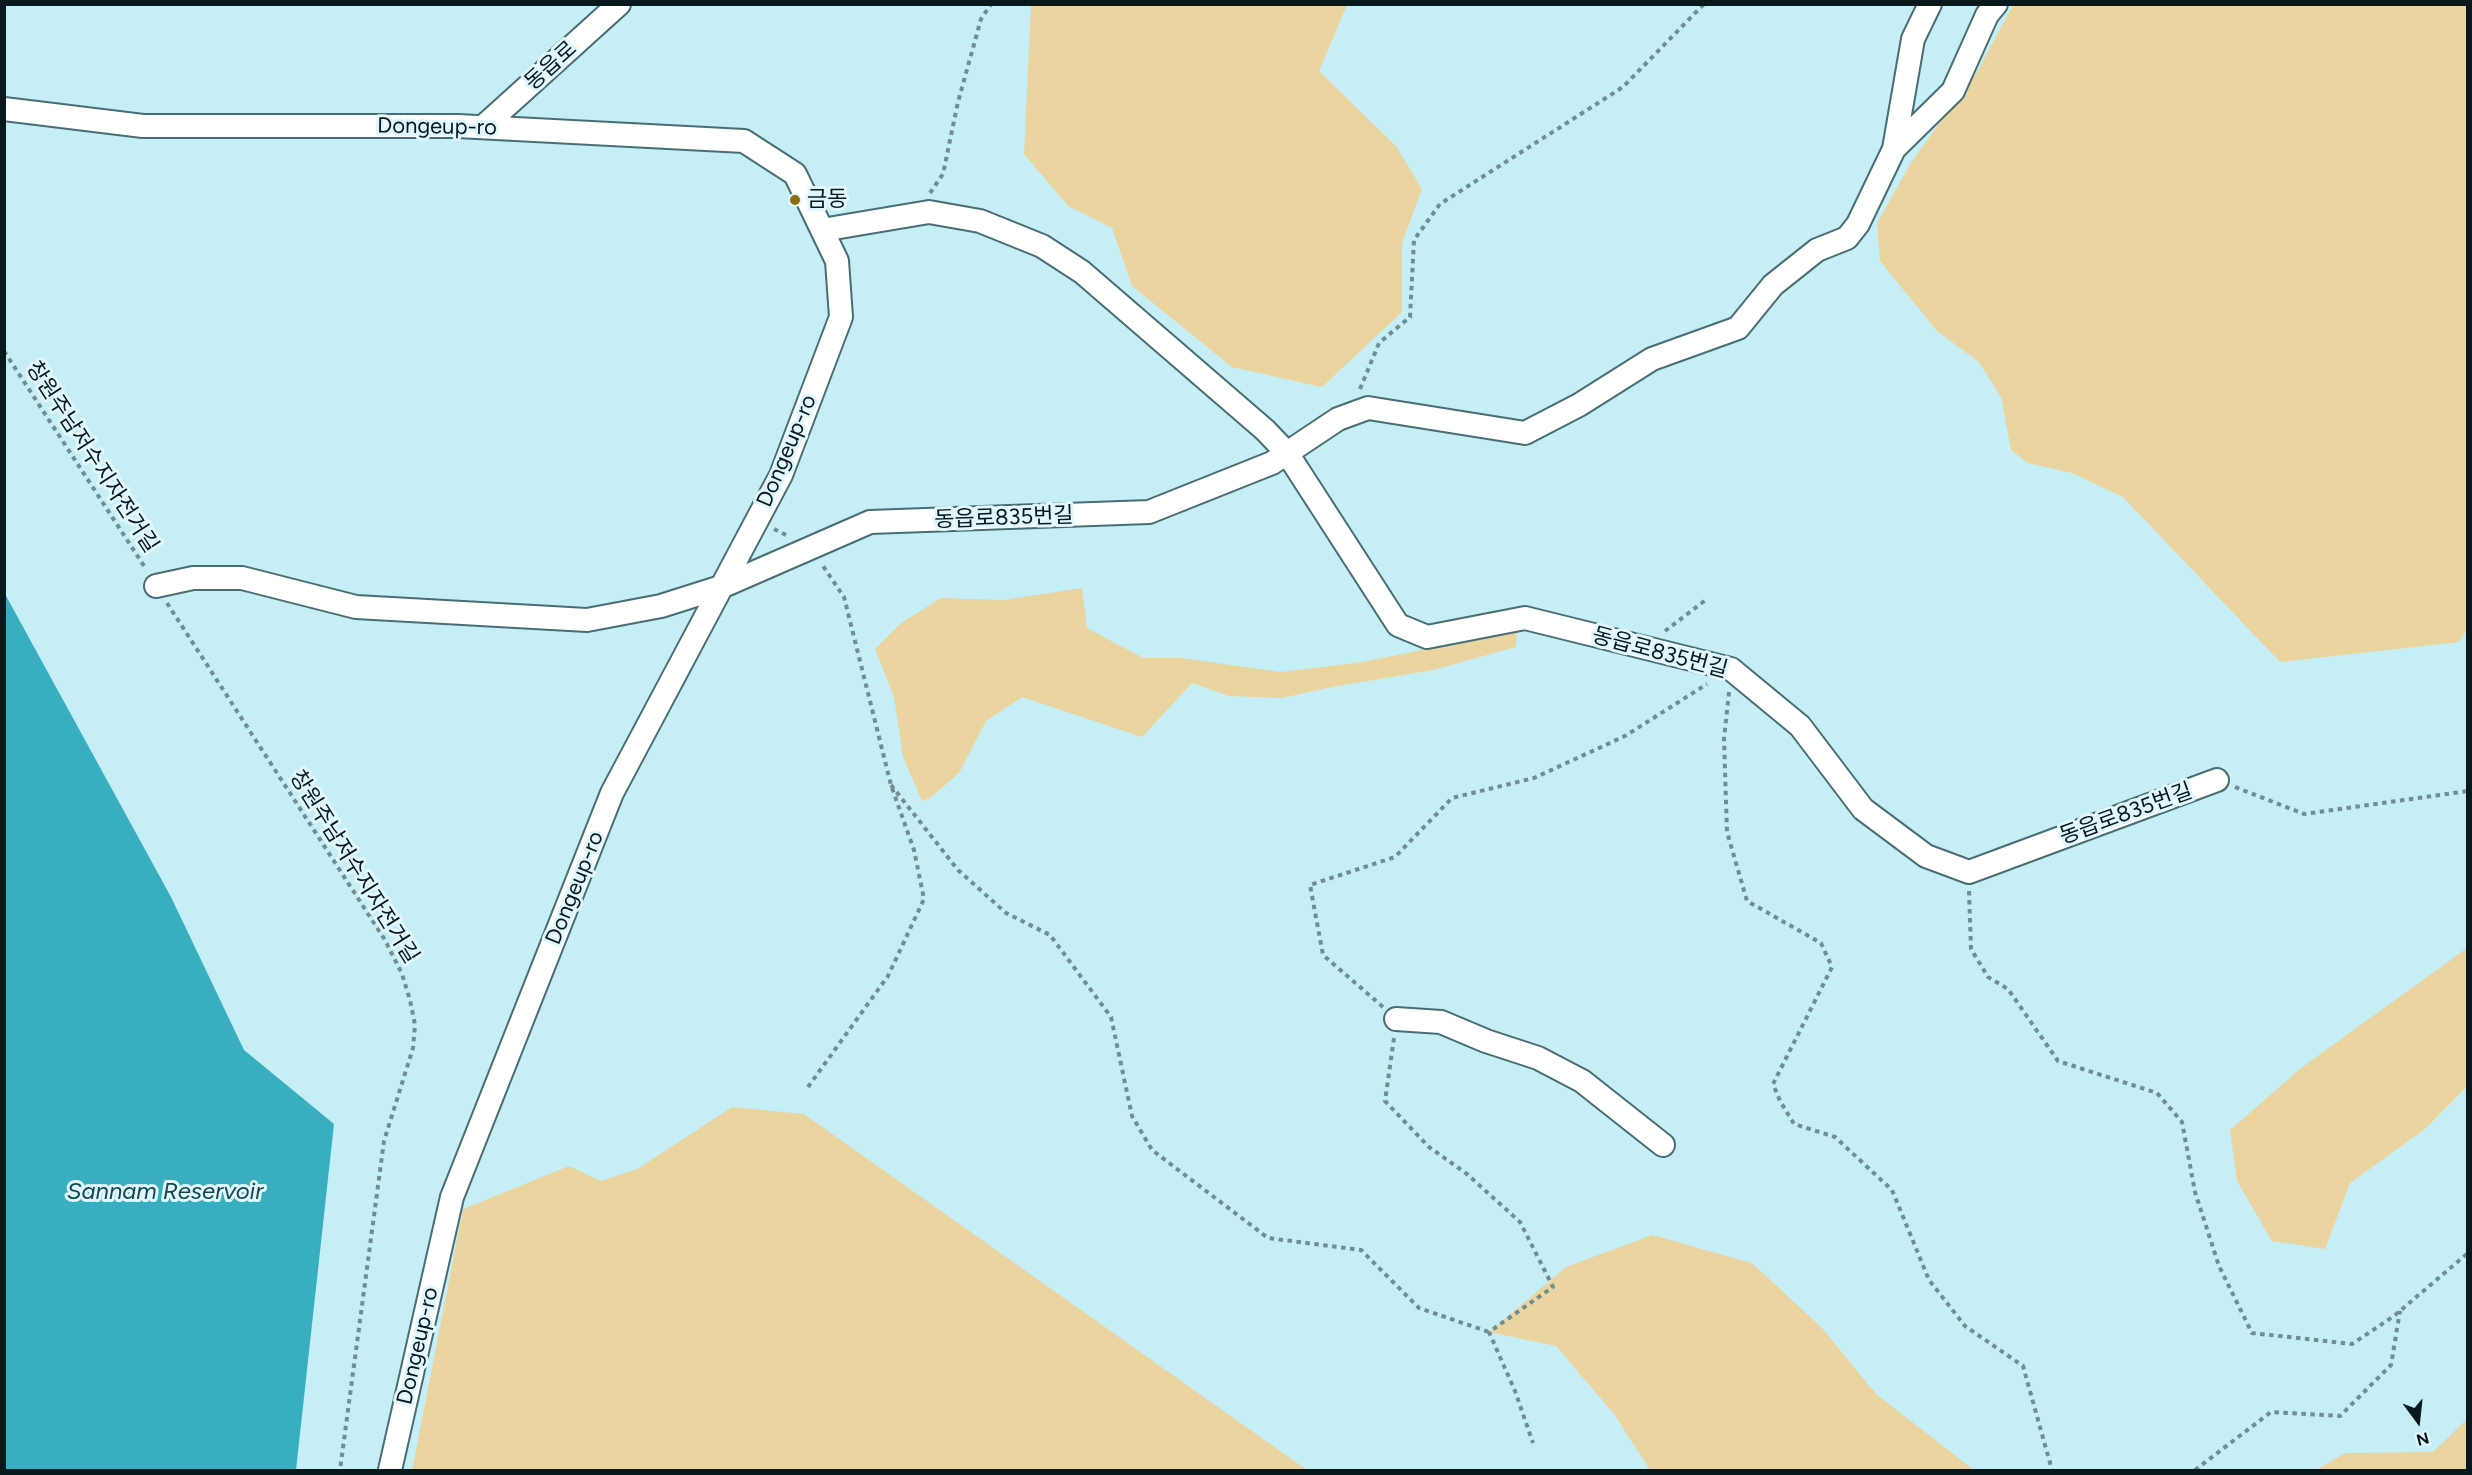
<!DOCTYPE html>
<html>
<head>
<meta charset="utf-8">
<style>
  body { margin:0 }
  #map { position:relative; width:2472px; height:1475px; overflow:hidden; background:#c5eef6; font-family:Figtree,sans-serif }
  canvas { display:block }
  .frame { position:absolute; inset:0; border:6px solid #09181b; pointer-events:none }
  .north { position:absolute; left:2388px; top:1391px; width:60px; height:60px; -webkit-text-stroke:4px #e0f8fd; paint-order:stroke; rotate:165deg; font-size:16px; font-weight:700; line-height:24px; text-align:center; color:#09181b }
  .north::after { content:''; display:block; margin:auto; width:21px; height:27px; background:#09181b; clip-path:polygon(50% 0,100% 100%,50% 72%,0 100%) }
</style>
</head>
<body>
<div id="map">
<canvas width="2472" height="1475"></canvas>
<div class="frame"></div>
<div class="north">N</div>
</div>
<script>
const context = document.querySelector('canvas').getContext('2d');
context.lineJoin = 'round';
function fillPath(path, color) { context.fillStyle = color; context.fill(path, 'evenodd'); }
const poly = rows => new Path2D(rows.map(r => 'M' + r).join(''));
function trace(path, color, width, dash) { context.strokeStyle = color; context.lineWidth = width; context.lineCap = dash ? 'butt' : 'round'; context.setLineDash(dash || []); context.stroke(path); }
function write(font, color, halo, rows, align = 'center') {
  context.font = font + ' Figtree,"Noto Sans KR",sans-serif'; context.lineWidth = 6; context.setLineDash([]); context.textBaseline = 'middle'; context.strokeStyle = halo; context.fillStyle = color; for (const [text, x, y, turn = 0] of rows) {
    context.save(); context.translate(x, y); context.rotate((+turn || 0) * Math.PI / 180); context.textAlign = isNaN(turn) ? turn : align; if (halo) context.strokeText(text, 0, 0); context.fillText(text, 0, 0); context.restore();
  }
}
fillPath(poly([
  [1031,5,1347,5,1319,71,1396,146,1422,189,1402,243,1402,312,1322,387,1232,367,1132,286,1112,228,1068,206,1024,154],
  [2013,5,2467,5,2468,626,2459,642,2280,662,2123,497,2072,473,2028,463,2011,450,2001,397,1979,362,1937,331,1880,261,1877,223,1912,161,1978,70],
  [1082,588,1087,628,1143,658,1181,658,1281,672,1362,662,1517,631,1516,647,1433,670,1332,687,1282,698,1229,696,1192,683,1142,737,1022,697,986,721,959,773,930,798,922,801,903,757,894,697,875,649,901,623,941,598,1003,600],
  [2467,948,2467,1086,2425,1129,2350,1183,2325,1249,2272,1241,2237,1181,2230,1130,2301,1068],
  [732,1107,804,1114,1307,1470,412,1470,463,1209,569,1166,601,1181,637,1169],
  [1652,1235,1752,1263,1822,1328,1876,1394,1974,1470,1650,1470,1614,1414,1556,1346,1489,1332,1566,1267],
  [2467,1419,2467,1470,2316,1470,2345,1453,2433,1452]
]), '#ead5a0');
fillPath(poly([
  [5,594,171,897,244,1050,334,1124,296,1470,5,1470]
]), '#39aec0');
const minor = poly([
  [4,109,143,126,458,126,744,141,795,174,837,261,841,317,781,475,612,793,452,1197,390,1470],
  [483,127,619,4],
  [1894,149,1913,39,1930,4],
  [822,230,929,212,980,221,1042,246,1082,272,1265,430,1287,453,1398,625,1427,637,1525,618,1731,669,1800,726,1863,809,1926,856,1969,872,2217,780],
  [156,586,193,578,242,578,356,607,587,620,661,606,721,587,870,522,1149,512,1272,463,1338,419,1368,408,1525,433,1579,405,1652,359,1738,328,1773,285,1817,250,1847,238,1858,224,1894,149,1953,91,1987,15,1996,4],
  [1396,1019,1441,1022,1486,1041,1538,1058,1582,1081,1663,1145]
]);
trace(minor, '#486e75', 26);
trace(poly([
  [930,193,943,174,958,102,981,19,991,4],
  [4,351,146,569],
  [1360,389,1379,343,1410,317,1414,240,1440,204,1623,87,1704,4],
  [774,529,788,536],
  [167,603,385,940,402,974,410,1000,415,1025,413,1048,384,1141,340,1470],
  [1665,631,1707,599],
  [1729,692,1724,739,1727,832,1747,901,1821,943,1832,967,1773,1084,1780,1101,1794,1124,1835,1137,1892,1190,1929,1280,1965,1326,2023,1366,2052,1470],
  [891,785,958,870,1006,913,1050,935,1111,1017,1132,1116,1152,1150,1268,1238,1361,1250,1419,1308,1489,1332],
  [2235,787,2304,814,2468,791],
  [1969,891,1971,949,1988,977,2008,989,2058,1061,2157,1093,2182,1122,2195,1192,2219,1266,2252,1333,2352,1344,2394,1316,2468,1253],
  [1383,1007,1323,955,1310,885,1395,857,1452,798,1534,778,1625,736,1707,684],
  [1394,1038,1385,1101,1429,1147,1467,1174,1520,1222,1553,1287,1489,1332,1515,1391,1533,1443],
  [808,1087,888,976,924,899,914,850,891,785,844,597,821,563],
  [2195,1470,2271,1412,2340,1416,2391,1365,2400,1311]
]), '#708d93', 4, [4.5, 4.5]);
trace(minor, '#fff', 22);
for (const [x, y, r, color] of [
  [795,200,6,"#8a6d0d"]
]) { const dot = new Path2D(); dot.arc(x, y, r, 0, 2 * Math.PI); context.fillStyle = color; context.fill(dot); trace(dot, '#e0f8fd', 2); }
write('22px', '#09181b', '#e0f8fd', [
  ["동읍로",551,66,-42],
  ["Dongeup-ro",437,127,1],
  ["Dongeup-ro",787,451,-67],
  ["창원주남저수지자전거길",92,457,57],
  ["동읍로835번길",1004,518,-2],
  ["동읍로835번길",1660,653,15],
  ["동읍로835번길",2126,814,-20],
  ["창원주남저수지자전거길",354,867,58],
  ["Dongeup-ro",575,888,-68],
  ["Dongeup-ro",418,1346,-77]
]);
write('22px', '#09181b', '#e0f8fd', [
  ["금동",807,200]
], 'left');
write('italic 24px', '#14474f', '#e0f8fd', [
  ["Sannam Reservoir",165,1192]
]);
</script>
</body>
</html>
